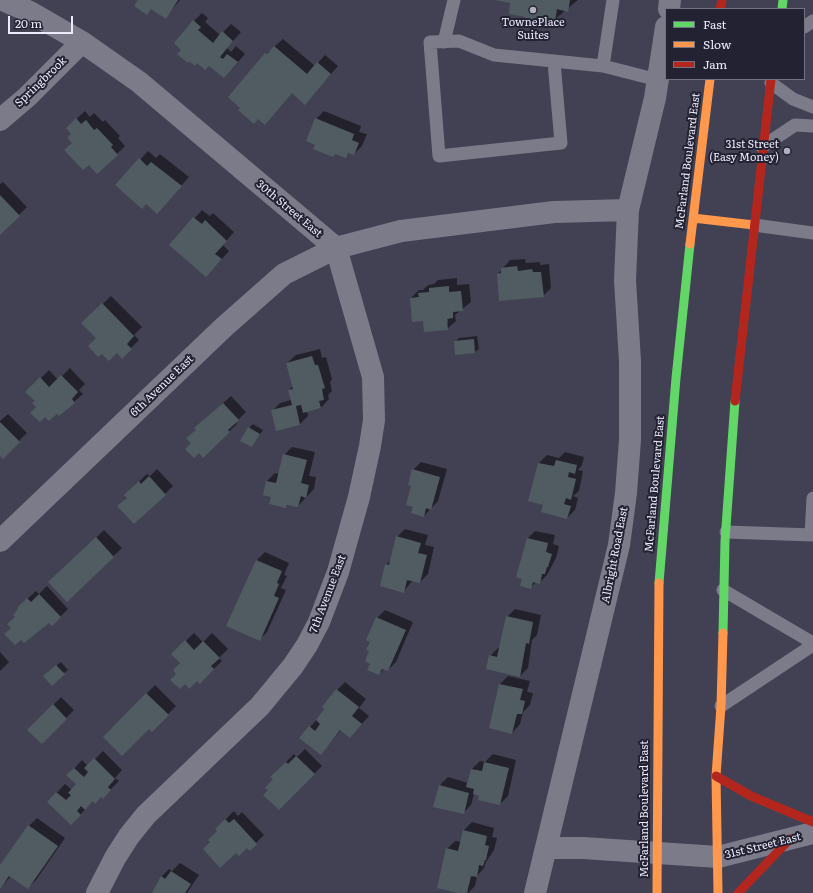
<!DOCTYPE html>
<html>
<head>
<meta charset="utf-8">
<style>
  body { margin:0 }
  #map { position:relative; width:813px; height:893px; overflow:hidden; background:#424153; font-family:Literata,serif }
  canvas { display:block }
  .legend { position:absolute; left:665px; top:8px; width:140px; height:72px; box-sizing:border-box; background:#232232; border:1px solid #737283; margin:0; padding:5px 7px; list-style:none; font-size:12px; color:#ebebfc }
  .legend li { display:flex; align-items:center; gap:8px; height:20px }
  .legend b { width:20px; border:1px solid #737283 }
  .scale { position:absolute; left:8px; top:16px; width:65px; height:18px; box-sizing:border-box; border:2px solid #ebebfc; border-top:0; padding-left:5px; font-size:12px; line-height:14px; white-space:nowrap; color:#ebebfc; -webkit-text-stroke:3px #232232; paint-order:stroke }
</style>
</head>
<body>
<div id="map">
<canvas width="813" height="893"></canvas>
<ul class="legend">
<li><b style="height:5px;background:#63d668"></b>Fast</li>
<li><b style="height:5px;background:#ff974d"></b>Slow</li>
<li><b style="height:5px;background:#b3261e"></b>Jam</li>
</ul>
<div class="scale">20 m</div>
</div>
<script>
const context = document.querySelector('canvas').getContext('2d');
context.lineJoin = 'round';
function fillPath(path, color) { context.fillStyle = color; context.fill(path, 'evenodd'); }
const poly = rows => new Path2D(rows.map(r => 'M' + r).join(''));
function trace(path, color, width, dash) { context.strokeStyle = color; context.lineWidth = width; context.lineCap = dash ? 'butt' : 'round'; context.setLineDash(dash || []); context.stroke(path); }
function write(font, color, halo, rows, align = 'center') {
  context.font = font + ' Literata,serif'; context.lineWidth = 4; context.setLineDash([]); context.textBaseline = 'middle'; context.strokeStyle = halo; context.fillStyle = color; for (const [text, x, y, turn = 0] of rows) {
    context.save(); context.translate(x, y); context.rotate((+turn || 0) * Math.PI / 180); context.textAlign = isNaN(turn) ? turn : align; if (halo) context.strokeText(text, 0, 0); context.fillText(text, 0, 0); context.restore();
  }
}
fillPath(poly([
  [139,0,180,0,166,17,152,8,147,13],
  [498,0,578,0,554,20,540,18,538,20,526,16,511,3],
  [202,13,208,18,205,22,220,35,231,24,241,32,227,48,231,52,236,46,245,54,232,69,209,64,183,50,194,21],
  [283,39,315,66,325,55,338,66,313,95,266,54],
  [85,111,90,117,94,113,103,122,105,120,120,136,118,138,125,146,117,154,73,143,75,120],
  [324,111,361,126,359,132,367,134,362,146,354,154,350,152,345,157,317,144,316,119],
  [148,151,156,158,160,154,189,177,165,204,146,203,117,185],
  [3,182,27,207,0,234,0,184],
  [202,210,210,216,213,213,234,232,223,245,229,251,214,268,170,245],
  [525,259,526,263,540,262,540,265,549,264,551,288,543,296,498,274,510,260],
  [457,278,457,285,469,284,471,302,455,315,456,321,447,329,424,320,411,298,419,290,423,290,428,285,434,284,438,280],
  [447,314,448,323,446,323],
  [111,296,142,327,134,335,139,340,122,357,97,338,83,323],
  [477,336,479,349,475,352,455,342,459,338],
  [320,349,322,358,326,357,332,379,330,382,332,391,328,395,329,399,321,408,307,411,308,416,300,424,272,411,280,403,291,400,289,390,293,386,287,363,296,355],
  [70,368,85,384,79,390,83,394,59,415,37,407,36,401,27,392,49,370,58,380],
  [231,396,246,412,236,422,237,424,203,456,192,443,197,429,195,428],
  [8,414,27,433,3,457,0,456,0,421],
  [253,424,263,430,252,446,249,428],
  [292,447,315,452,309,476,316,477,314,489,298,506,289,504,286,507,272,496,264,494,267,481,275,473,280,474,284,455],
  [565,452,584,457,582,465,578,470,583,471,579,491,573,496,578,498,575,510,567,518,544,505,530,501,539,463,547,455,559,458],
  [421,462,447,469,438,501,424,516,414,506,412,485,413,470],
  [157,469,173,486,135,523,119,506,128,497,133,487,147,474,150,476],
  [405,529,428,535,425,545,434,547,428,574,420,582,413,580,404,591,386,565,392,559,397,537],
  [104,530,122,548,67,600,58,574],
  [535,531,555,535,553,544,559,546,556,558,547,575,539,583,536,582,530,588,527,539],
  [265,552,289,563,284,575,287,576,281,588,286,590,267,632,259,640,228,626,257,560],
  [47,586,68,609,60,617,49,621,12,628,16,617,26,600,36,591,39,594],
  [515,609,541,615,537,635,532,640,528,668,520,676,490,656,498,648,500,648,507,617],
  [385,610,413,622,396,662,388,670,384,669,379,674,371,651,371,641,377,618],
  [194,633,203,642,212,633,228,649,219,658,222,661,200,682,178,674,181,663,172,654],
  [0,652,9,662,0,671],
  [61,662,68,670,64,673,48,672],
  [508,676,530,681,527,692,533,693,530,705,523,712,520,724,512,733,490,727,500,684],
  [345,682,366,699,359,708,369,716,350,737,341,730,321,753,310,727,318,718,337,690],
  [155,685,176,706,152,731,149,727,104,737],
  [61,697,74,710,42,743,29,730],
  [305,749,322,766,279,809,286,762,294,754,297,757],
  [103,751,122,770,115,778,119,781,110,790,94,800,79,816,48,802,65,784,72,790,77,784,68,775,82,760,88,766],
  [493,754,516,760,508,796,500,804,474,794,471,805,463,813,440,785,448,777,468,783,472,769,480,761,485,762],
  [234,811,238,816,242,812,264,835,250,849,248,846,236,852,211,842,218,831,216,829],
  [37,818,65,838,36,880,28,888,11,876,0,888,0,867,29,826],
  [472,822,494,828,492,837,497,838,494,850,486,862,484,868,477,876,475,886,468,893,463,893,447,849,455,841,462,842,464,830],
  [180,863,199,875,187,893,153,893,161,877,169,869,172,871]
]), '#0007');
fillPath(poly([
  [138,0,178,0,166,19,151,9,147,15,134,6],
  [495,0,570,0,568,12,557,9,555,21,538,18,538,21,525,19,525,17,509,14,510,3],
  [193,20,201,27,198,30,213,43,222,31,233,41,220,57,223,59,227,54,238,62,224,78,209,66,205,70,197,63,195,66,189,61,188,63,177,54,181,50,174,43],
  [274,46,307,74,317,62,331,74,305,105,292,93,265,125,258,119,254,124,238,110,240,108,228,97,265,53,267,54],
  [76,118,81,124,86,120,94,130,97,128,113,145,111,147,118,155,97,174,89,165,83,170,64,150,72,143,67,138,71,134,66,128],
  [315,118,354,134,352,140,359,143,354,155,348,153,346,158,335,154,333,157,313,149,315,145,306,141],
  [139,158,147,166,151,162,182,186,157,214,146,204,142,209,115,185],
  [0,195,20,216,0,235],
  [193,217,202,224,205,220,227,241,215,254,222,259,206,277,169,245],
  [517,266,518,271,532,269,533,272,541,272,544,297,499,301,497,274,501,273,501,268],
  [449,286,449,292,461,291,463,311,453,312,453,318,447,319,448,330,424,332,423,321,412,322,410,298,419,297,418,293,429,292,429,288],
  [102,303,134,336,127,344,132,349,122,359,117,353,109,361,102,354,98,357,88,346,96,338,81,323],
  [474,339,475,353,455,355,454,341],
  [312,356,315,365,318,365,325,388,322,389,324,400,319,401,321,408,303,413,301,405,296,406,300,425,276,431,271,410,292,405,288,390,293,389,286,363],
  [61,375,78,392,72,399,75,403,59,416,57,414,49,421,45,417,40,422,30,413,36,407,32,403,35,401,25,392,40,377,49,387],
  [223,403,239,420,228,430,230,432,203,458,199,453,194,458,185,449,191,443,186,438,196,430,194,428],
  [0,422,20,442,3,459,0,456],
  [248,427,260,434,252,447,240,441],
  [283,454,307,460,301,483,309,485,306,498,301,496,298,507,287,505,286,508,269,504,271,497,263,495,266,481,276,483],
  [556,460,577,465,575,474,569,472,568,477,576,479,571,500,566,498,564,504,571,506,567,519,541,512,543,505,528,501,538,463,554,466],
  [412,469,440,477,431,510,426,508,424,517,411,513,413,507,406,505,411,486,408,485],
  [149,476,166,495,134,524,117,506,127,498,124,495,139,481,141,484],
  [396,536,421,543,418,553,427,555,420,583,407,580,404,593,380,586,385,564,389,565],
  [96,537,114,557,67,602,48,582],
  [527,538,548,543,546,552,552,554,548,567,547,567,545,574,542,574,540,584,533,582,531,589,520,586,522,579,516,577],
  [256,560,282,571,277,583,279,584,274,596,279,598,260,641,226,626],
  [39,594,61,617,52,626,49,623,24,643,21,640,15,645,4,634,11,628,7,624,15,617,13,615,18,609,17,608,27,598,31,602],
  [506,616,533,622,529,644,526,643,520,677,486,669,489,655,497,657],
  [376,617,406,630,388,671,382,669,379,675,367,670,370,664,365,661,369,651,366,650,370,642,366,640],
  [185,640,194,650,203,641,220,658,211,666,214,669,200,684,197,681,189,689,185,684,180,689,170,680,176,674,173,670,180,663,171,654],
  [56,665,65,674,52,686,43,676],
  [499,684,523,689,520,700,525,701,522,714,517,714,512,734,489,728],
  [336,689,359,707,352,716,362,724,350,738,340,730,321,755,299,738,309,726,315,731,320,724,316,720,324,709,322,707],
  [146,693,169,715,152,732,149,729,122,756,103,737],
  [53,704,67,719,42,744,27,730],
  [296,756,315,774,279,810,263,795,268,790,265,788,273,779,270,777,286,762,288,764],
  [94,758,115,779,108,787,111,790,103,799,101,797,95,804,93,801,85,810,81,806,77,811,81,815,71,825,47,802,56,792,66,800,71,795,68,793,76,784,66,775,74,768,84,777,88,772,84,768],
  [484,762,509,768,500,805,478,800,479,796,473,794,474,789,466,787,471,769,482,771],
  [439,785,469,793,464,814,433,807],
  [225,819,229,823,234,819,257,844,250,851,247,848,239,856,236,853,220,868,203,849,210,842,208,840,217,831,215,829],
  [28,825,58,846,28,889,9,876,0,889,0,865],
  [463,830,487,836,485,845,489,846,486,860,485,860,483,866,479,865,477,877,471,876,467,893,458,893,437,888,446,848,458,851],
  [171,871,191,884,185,893,152,893,161,876,165,879]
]), '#515c62');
trace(poly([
  [804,27,813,21],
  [444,42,454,0],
  [554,62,561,143,439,156,430,42,459,41,494,55,603,66,613,0],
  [603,66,658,80],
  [771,83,793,99,813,107],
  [762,147,795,125,813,126],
  [754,225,813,233],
  [726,532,813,535],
  [811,535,813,498],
  [723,590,813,643],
  [721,706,813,645]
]), '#7b7b89', 13);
trace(poly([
  [3,0,30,12,82,42,139,82,336,248],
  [669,9,670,0],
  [0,120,27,97,82,42],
  [0,541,224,327,284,274,336,248,401,231,554,212,628,210],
  [546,848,583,848,718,857,813,833],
  [97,893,115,858,129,836,146,815,260,706,293,666,307,645,319,622,338,572,359,497,370,446,374,420,373,377,336,248],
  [535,893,619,545,626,493,630,440,630,361,625,280,628,210,655,98,666,27]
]), '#7b7b89', 22);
trace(poly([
  [782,9,783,0],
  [659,583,676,378,690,244],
  [723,633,725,541,735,401]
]), '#63d668', 9);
trace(poly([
  [693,218,754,225],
  [690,244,710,79],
  [657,893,659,583],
  [718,893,716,776,721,706,723,633]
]), '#ff974d', 9);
trace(poly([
  [720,9,722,0],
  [735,401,771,79],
  [716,776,751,796,813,822],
  [738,893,790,839]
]), '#b3261e', 9);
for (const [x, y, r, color] of [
  [533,10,4,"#b0b0c1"],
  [787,151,4,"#b0b0c1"]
]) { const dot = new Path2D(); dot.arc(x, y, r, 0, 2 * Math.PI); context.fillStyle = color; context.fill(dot); trace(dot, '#232232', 1.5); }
write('11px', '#ebebfc', '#232232', [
  ["TownePlace",533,23],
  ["Suites",533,36],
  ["31st Street",779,145,"right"],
  ["(Easy Money)",779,158,"right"]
]);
write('11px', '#ebebfc', '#232232', [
  ["Springbrook",41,82,-44],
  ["McFarland Boulevard East",688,161,-83],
  ["30th Street East",289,209,40],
  ["6th Avenue East",162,386,-44],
  ["McFarland Boulevard East",655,484,-85],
  ["Albright Road East",615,555,-79],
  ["7th Avenue East",328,594,-69],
  ["McFarland Boulevard East",645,809,-90],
  ["31st Street East",763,846,-14]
]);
</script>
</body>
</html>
